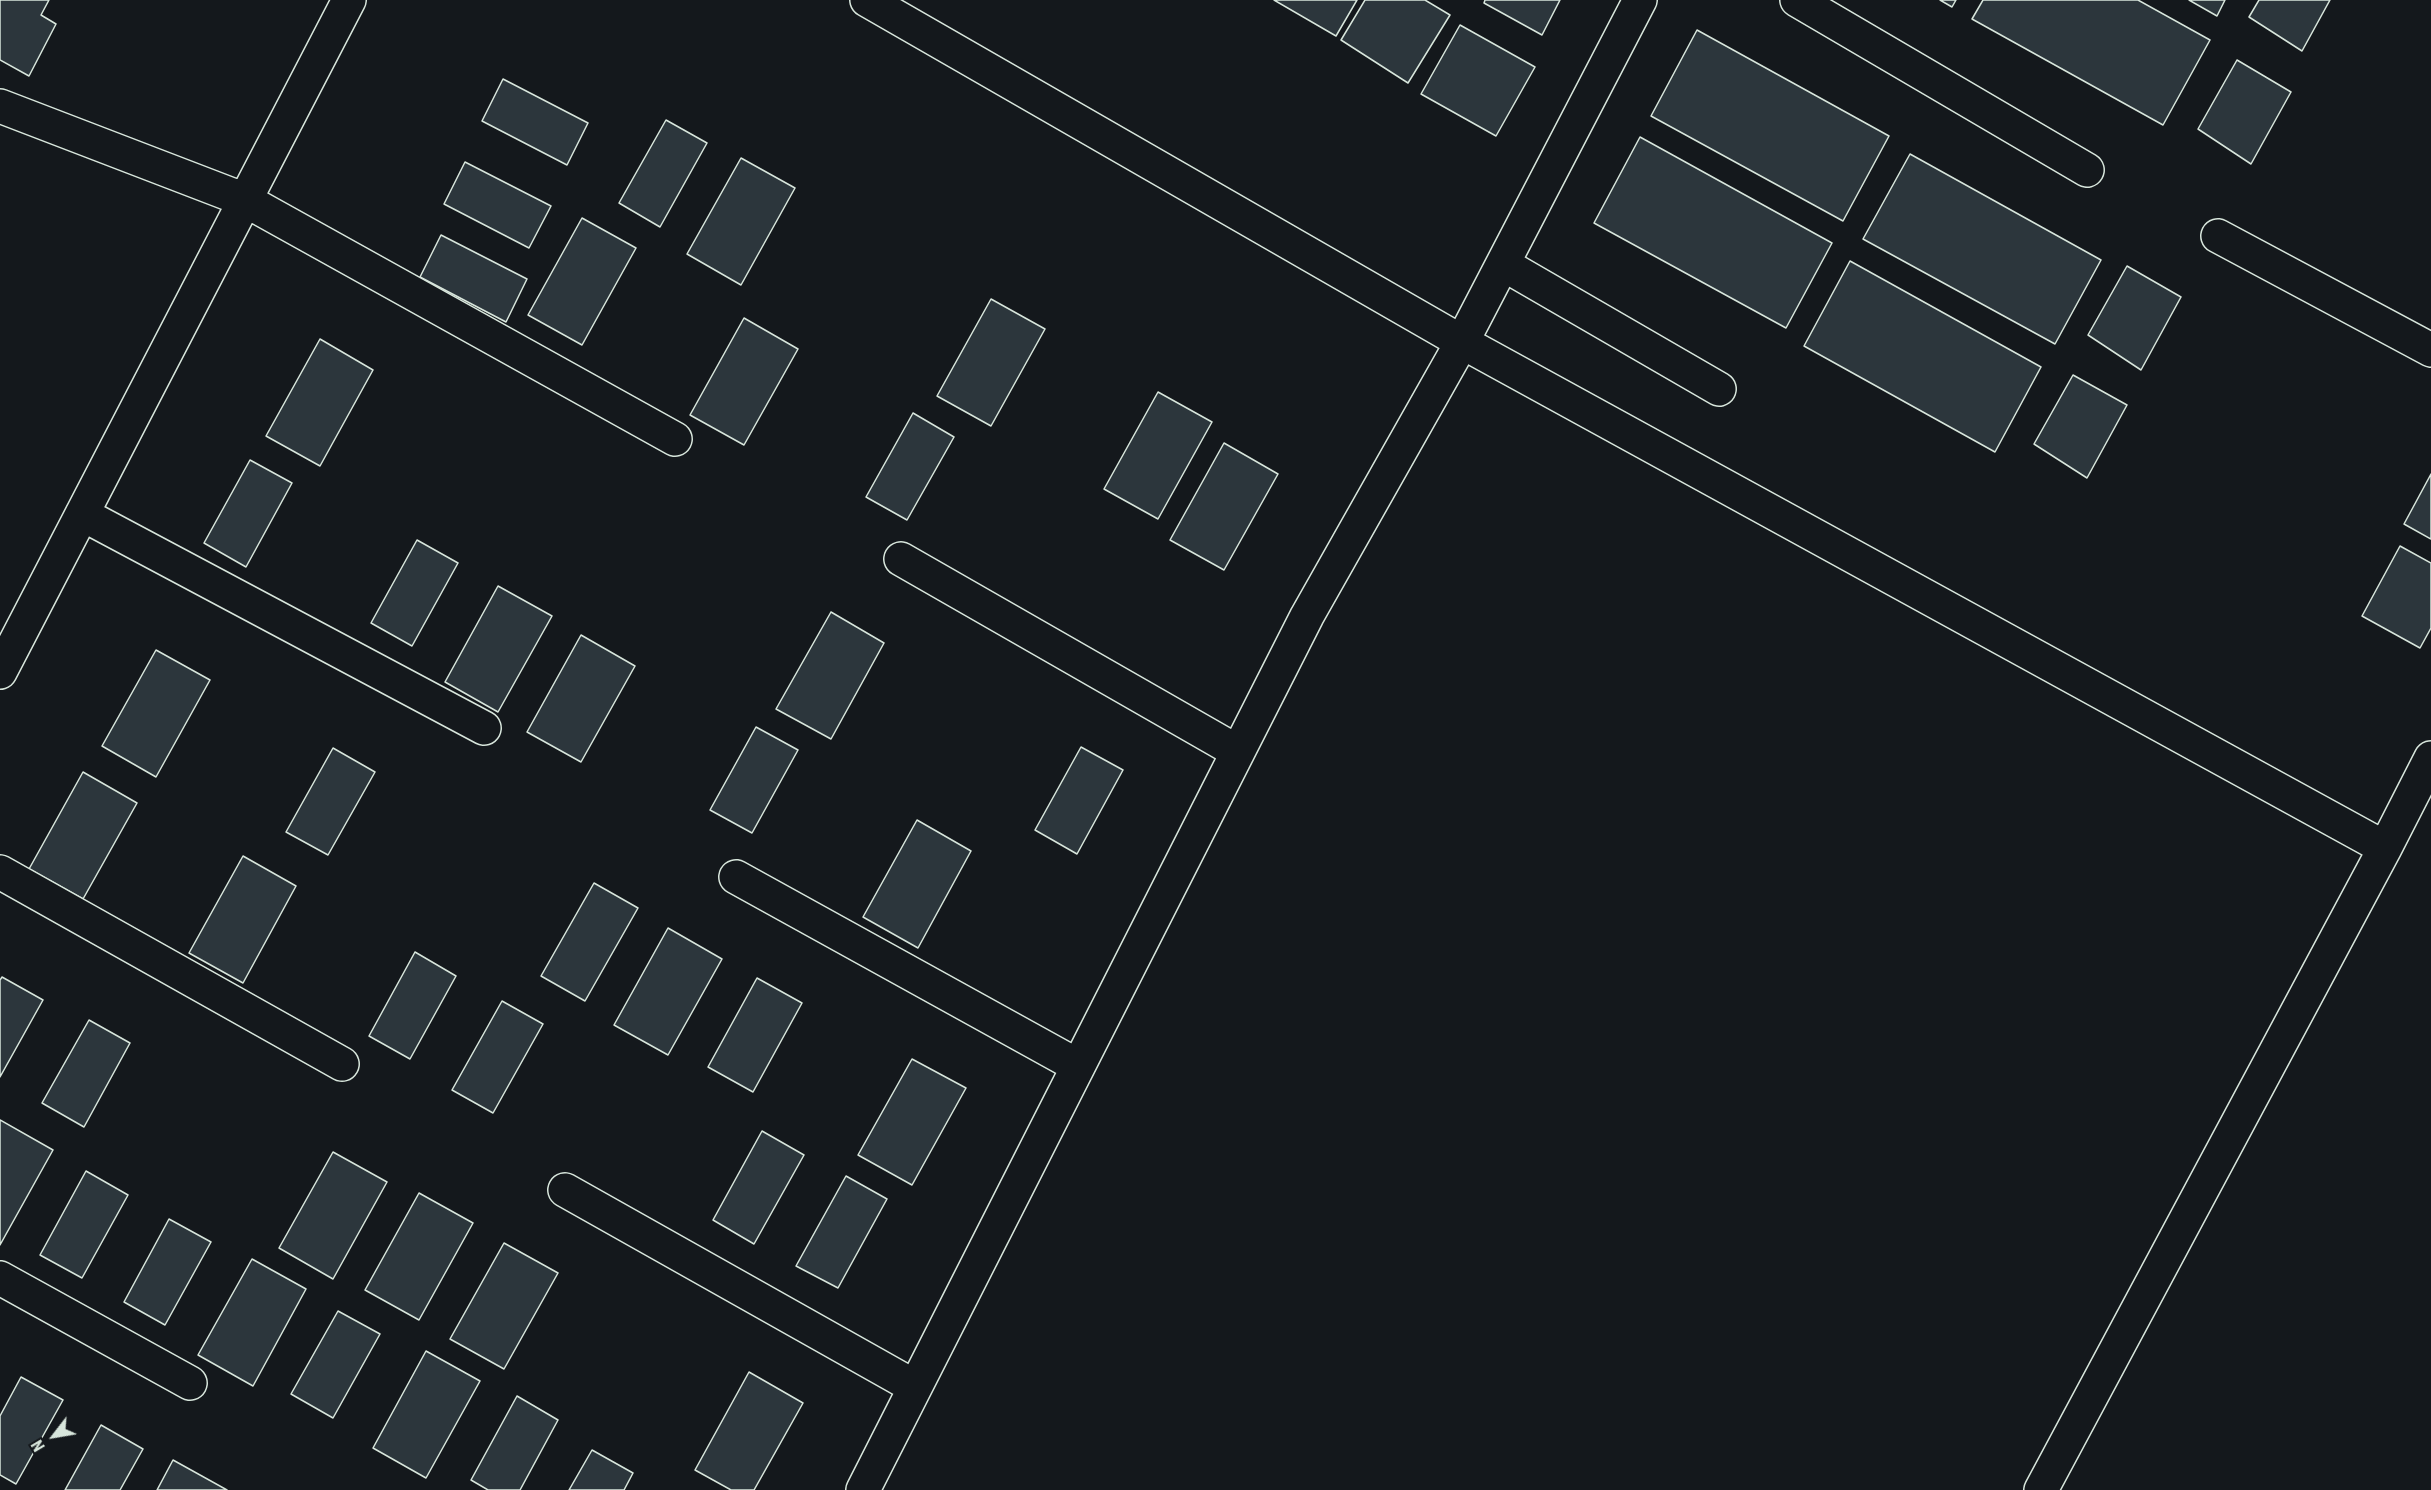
<!DOCTYPE html>
<html>
<head>
<meta charset="utf-8">
<style>
  body { margin:0 }
  #map { position:relative; width:2431px; height:1490px; overflow:hidden; background:#14181c; font-family:"Roboto Condensed",sans-serif }
  canvas { display:block }
  .north { position:absolute; left:24px; top:1406px; width:60px; height:60px; -webkit-text-stroke:4px #14181c; paint-order:stroke; rotate:239deg; font-size:16px; font-weight:700; line-height:24px; text-align:center; color:#d8e6dc }
  .north::after { content:''; display:block; margin:auto; width:21px; height:27px; background:#d8e6dc; clip-path:polygon(50% 0,100% 100%,50% 72%,0 100%) }
</style>
</head>
<body>
<div id="map">
<canvas width="2431" height="1490"></canvas>
<div class="north">N</div>
</div>
<script>
const context = document.querySelector('canvas').getContext('2d');
context.lineJoin = 'round';
function fillPath(path, color) { context.fillStyle = color; context.fill(path, 'evenodd'); }
const poly = rows => new Path2D(rows.map(r => 'M' + r).join(''));
function trace(path, color, width, dash) { context.strokeStyle = color; context.lineWidth = width; context.lineCap = dash ? 'butt' : 'round'; context.setLineDash(dash || []); context.stroke(path); }
const building = poly([
  [0,0,49,0,41,15,56,24,29,76,0,60,0,0],
  [1274,0,1357,0,1336,36,1274,0],
  [1365,0,1425,0,1450,15,1408,83,1341,40,1365,0],
  [1485,0,1560,0,1542,35,1484,3,1485,0],
  [1940,0,1956,0,1952,7,1940,0],
  [1983,0,2138,0,2210,40,2163,125,1972,19,1983,0],
  [2189,0,2225,0,2217,16,2189,0],
  [2259,0,2330,0,2302,51,2249,17,2259,0],
  [1460,25,1535,67,1496,136,1421,94,1460,25],
  [1697,30,1889,136,1843,221,1651,116,1697,30],
  [2237,60,2291,92,2251,164,2198,129,2237,60],
  [503,79,588,123,567,165,482,121,503,79],
  [666,120,707,143,660,227,619,203,666,120],
  [1640,137,1832,243,1786,328,1594,223,1640,137],
  [1910,154,2101,260,2055,344,1863,239,1910,154],
  [741,158,795,188,741,285,687,254,741,158],
  [465,162,551,206,529,248,444,204,465,162],
  [582,218,636,248,582,345,528,315,582,218],
  [441,235,527,279,506,322,420,277,441,235],
  [1850,261,2041,367,1995,452,1804,346,1850,261],
  [2127,266,2181,297,2141,370,2088,335,2127,266],
  [991,299,1045,329,991,426,937,396,991,299],
  [744,318,798,349,744,445,690,415,744,318],
  [320,339,373,370,320,466,266,436,320,339],
  [2073,375,2127,405,2087,478,2034,444,2073,375],
  [1158,392,1212,422,1158,519,1104,489,1158,392],
  [913,413,954,437,907,520,866,497,913,413],
  [1224,443,1278,474,1224,570,1170,540,1224,443],
  [250,460,292,483,246,567,204,543,250,460],
  [2431,474,2431,539,2404,524,2431,474],
  [417,540,458,563,412,646,371,623,417,540],
  [2400,546,2431,563,2431,628,2420,648,2362,616,2400,546],
  [498,586,552,616,498,712,445,682,498,586],
  [831,612,884,643,831,739,776,709,831,612],
  [581,635,635,666,581,762,527,732,581,635],
  [156,650,210,680,156,777,102,746,156,650],
  [756,727,798,750,752,833,710,810,756,727],
  [1081,747,1123,770,1077,854,1035,830,1081,747],
  [333,748,375,772,328,855,286,832,333,748],
  [83,772,137,803,83,899,29,869,83,772],
  [917,820,971,851,918,948,863,917,917,820],
  [243,856,296,886,243,983,189,953,243,856],
  [594,883,638,908,585,1001,541,976,594,883],
  [668,928,722,959,668,1055,614,1025,668,928],
  [415,952,456,976,410,1059,369,1036,415,952],
  [2,977,43,1000,0,1077,0,980,2,977],
  [757,978,802,1003,753,1092,708,1067,757,978],
  [502,1001,543,1024,493,1113,452,1090,502,1001],
  [89,1020,130,1043,84,1127,42,1103,89,1020],
  [912,1059,966,1088,912,1185,858,1155,912,1059],
  [0,1120,53,1150,0,1245,0,1120],
  [762,1131,804,1155,754,1244,713,1220,762,1131],
  [333,1152,387,1182,333,1279,279,1248,333,1152],
  [86,1171,128,1195,82,1278,40,1255,86,1171],
  [846,1176,887,1199,838,1288,796,1266,846,1176],
  [419,1193,473,1223,419,1320,365,1290,419,1193],
  [169,1219,211,1242,165,1325,124,1302,169,1219],
  [504,1243,558,1273,504,1369,450,1339,504,1243],
  [252,1259,306,1289,253,1386,198,1355,252,1259],
  [338,1311,380,1334,333,1418,291,1394,338,1311],
  [426,1351,480,1381,426,1478,373,1448,426,1351],
  [749,1372,803,1403,754,1490,731,1490,695,1470,749,1372],
  [21,1377,63,1400,16,1484,0,1475,0,1416,21,1377],
  [517,1396,558,1420,520,1490,488,1490,471,1480,517,1396],
  [101,1425,143,1449,120,1490,65,1490,101,1425],
  [592,1450,633,1473,624,1490,569,1490,592,1450],
  [173,1460,227,1490,157,1490,173,1460]
]);
fillPath(building, '#2c363c');
trace(building, '#d8e6dc', 1.5);
const street = poly([
  [867,0,1462,342,2385,848],
  [1797,0,2087,170],
  [0,106,245,200,675,439],
  [2218,236,2431,350],
  [1503,264,1719,389],
  [82,514,484,728],
  [901,559,1238,752],
  [0,672,349,0],
  [0,872,342,1064],
  [736,877,1078,1066],
  [565,1190,915,1387],
  [0,1278,190,1383],
  [863,1490,1307,616,1462,342,1640,0],
  [2041,1490,2385,848,2431,758]
]);
trace(street, '#d8e6dc', 36);
trace(street, '#14181c', 33);
</script>
</body>
</html>
